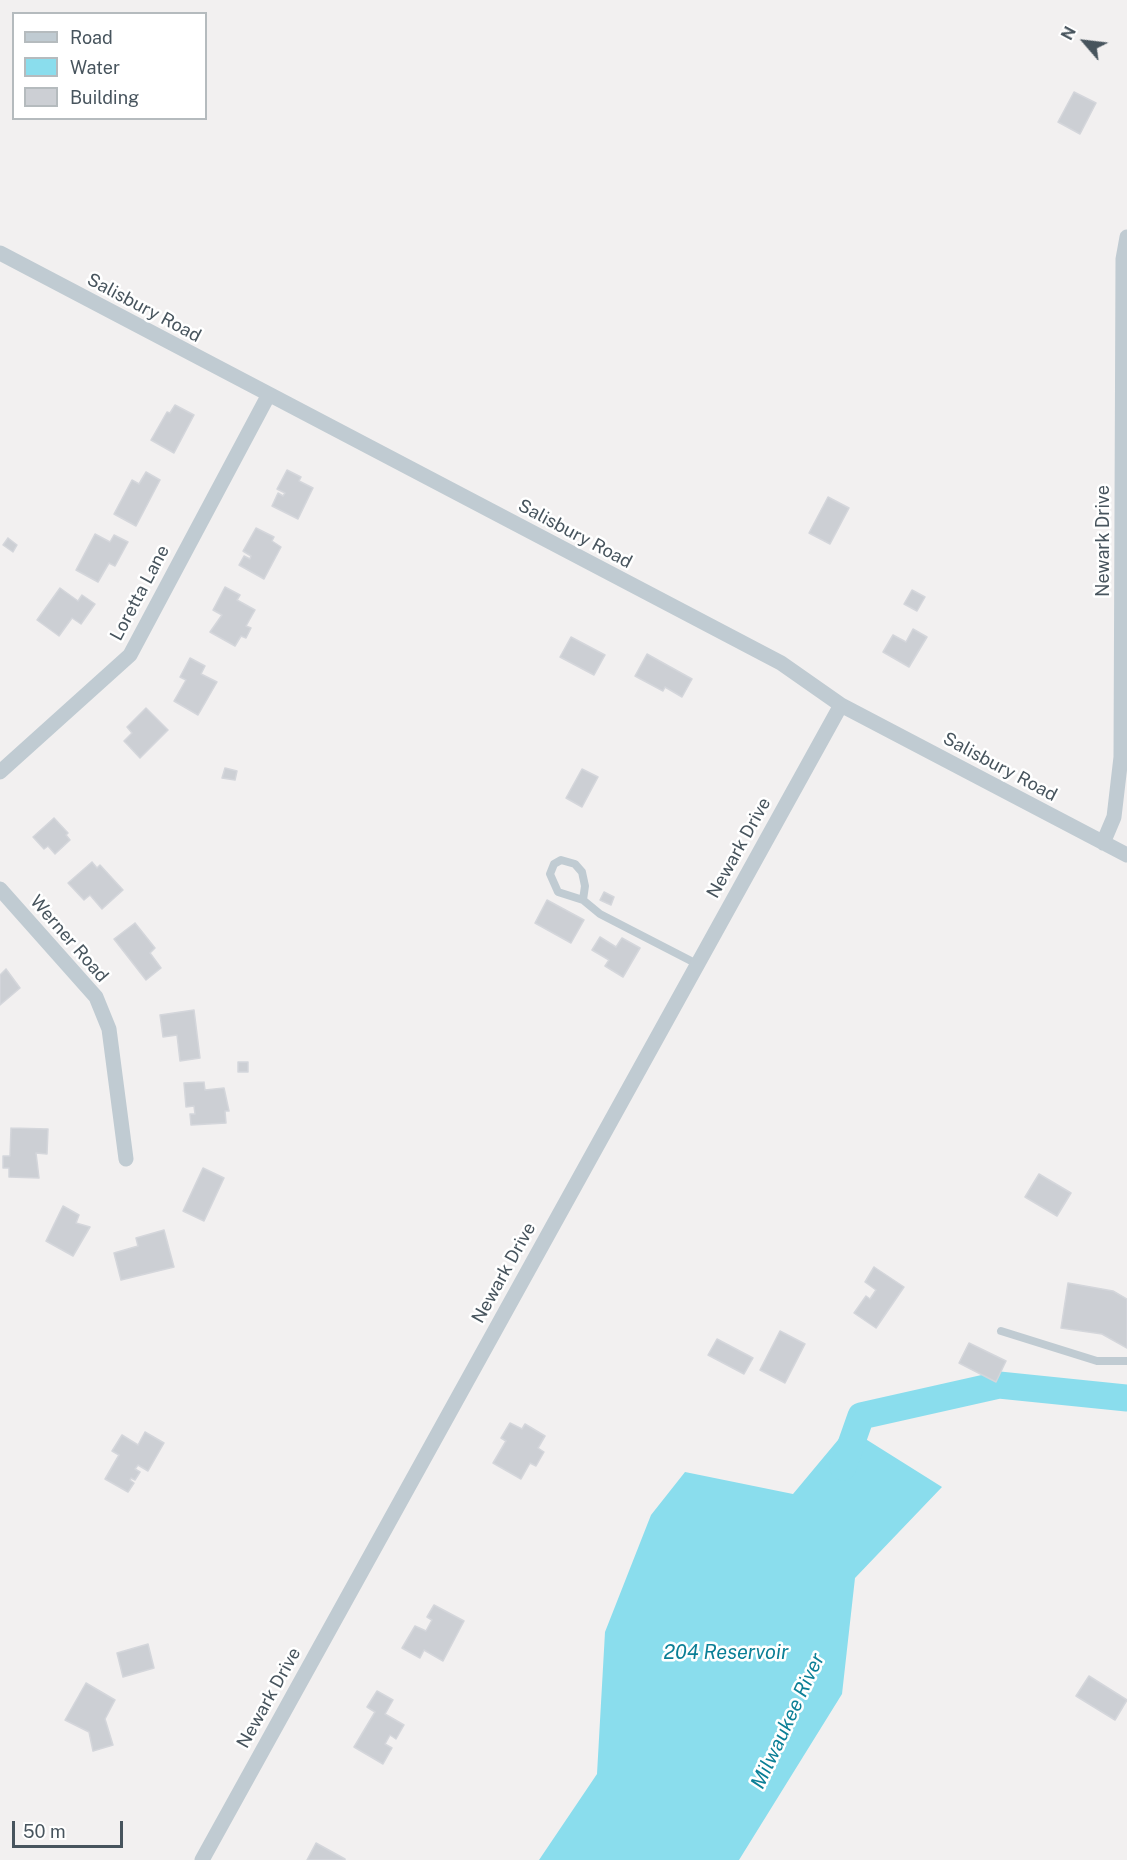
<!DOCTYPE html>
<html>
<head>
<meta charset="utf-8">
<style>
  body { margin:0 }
  #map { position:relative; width:1127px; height:1860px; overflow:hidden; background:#f2f0f0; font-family:"Public Sans",sans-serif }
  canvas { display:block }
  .legend { position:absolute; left:12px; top:12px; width:195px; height:108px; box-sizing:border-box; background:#fff; border:2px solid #b5bbbe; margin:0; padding:8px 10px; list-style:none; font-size:18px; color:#47545d }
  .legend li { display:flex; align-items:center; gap:12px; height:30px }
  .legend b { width:30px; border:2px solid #b5bbbe }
  .north { position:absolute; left:1055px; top:12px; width:60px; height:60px; -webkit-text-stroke:4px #fff; paint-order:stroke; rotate:298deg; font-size:16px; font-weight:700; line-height:24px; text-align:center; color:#47545d }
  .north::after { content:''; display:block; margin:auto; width:21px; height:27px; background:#47545d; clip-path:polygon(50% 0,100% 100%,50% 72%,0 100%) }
  .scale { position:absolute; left:12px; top:1821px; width:111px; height:27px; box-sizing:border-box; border:3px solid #47545d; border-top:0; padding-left:8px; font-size:18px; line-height:21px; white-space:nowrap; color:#47545d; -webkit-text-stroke:4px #fff; paint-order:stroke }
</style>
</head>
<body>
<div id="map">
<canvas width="1127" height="1860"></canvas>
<ul class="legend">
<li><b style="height:8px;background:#c0cbd2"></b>Road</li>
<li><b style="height:16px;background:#8added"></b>Water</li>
<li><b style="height:16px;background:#cccfd4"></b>Building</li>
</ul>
<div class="north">N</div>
<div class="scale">50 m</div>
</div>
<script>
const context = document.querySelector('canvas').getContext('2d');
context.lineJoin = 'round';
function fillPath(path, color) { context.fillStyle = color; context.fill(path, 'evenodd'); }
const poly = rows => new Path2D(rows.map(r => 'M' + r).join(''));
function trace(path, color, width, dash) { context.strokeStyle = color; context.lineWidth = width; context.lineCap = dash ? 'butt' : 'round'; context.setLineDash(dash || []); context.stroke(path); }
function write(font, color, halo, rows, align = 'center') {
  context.font = font + ' "Public Sans",sans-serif'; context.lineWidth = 5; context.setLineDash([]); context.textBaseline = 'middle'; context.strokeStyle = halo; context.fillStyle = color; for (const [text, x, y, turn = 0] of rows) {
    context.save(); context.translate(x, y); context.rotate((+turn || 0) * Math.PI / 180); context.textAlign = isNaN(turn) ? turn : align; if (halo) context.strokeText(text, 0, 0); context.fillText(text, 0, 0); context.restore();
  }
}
fillPath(poly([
  [848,1428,942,1487,855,1578,842,1694,739,1860,539,1860,597,1774,605,1632,651,1515,685,1472,793,1494]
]), '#8added');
trace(poly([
  [843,1467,861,1416,999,1385,1127,1398]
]), '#8added', 27);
const building = poly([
  [1074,92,1096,103,1080,134,1058,122,1074,92],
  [175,405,194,415,174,453,151,440,167,412,170,413,175,405],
  [287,470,301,477,299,481,313,488,298,519,272,506,278,493,283,496,285,493,277,489,287,470],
  [146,472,160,480,136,526,114,514,132,480,139,484,146,472],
  [828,497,849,508,830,544,809,533,828,497],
  [256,528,274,537,272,541,281,547,264,579,239,565,244,556,250,559,251,556,243,551,256,528],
  [95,534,110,542,114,535,128,542,115,566,109,563,98,582,76,570,95,534],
  [8,538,17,545,13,552,3,545,8,538],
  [225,587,240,595,237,600,255,610,246,626,251,628,246,638,241,636,235,646,210,632,222,615,213,610,225,587],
  [60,588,78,601,82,595,95,604,81,624,72,618,59,636,37,620,60,588],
  [912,590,925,597,917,611,904,604,912,590],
  [913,629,927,637,909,667,883,652,893,635,906,642,913,629],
  [571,637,605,655,594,675,560,657,571,637],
  [647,654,692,679,682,697,665,687,663,691,635,676,647,654],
  [190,658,205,666,201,674,217,682,198,715,174,701,186,680,180,677,190,658],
  [146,708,168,730,140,758,124,741,132,733,127,727,146,708],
  [225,768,237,771,235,780,222,778,225,768],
  [582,769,598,777,582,807,566,798,582,769],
  [54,818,68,833,66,835,70,840,55,854,48,846,44,849,33,837,54,818],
  [92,862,97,868,100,865,123,890,102,909,90,895,84,900,68,883,92,862],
  [604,892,614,897,611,905,600,900,604,892],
  [547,900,584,920,571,943,535,923,547,900],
  [135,923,155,948,150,953,161,968,146,980,114,939,135,923],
  [600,937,616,947,622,938,640,948,623,977,605,966,609,960,592,950,600,937],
  [6,969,20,988,0,1005,0,975,6,969],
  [194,1010,200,1058,180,1061,177,1035,163,1037,160,1015,194,1010],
  [238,1062,248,1062,248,1072,238,1072,238,1062],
  [204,1082,205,1090,224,1088,229,1111,225,1111,226,1123,191,1125,190,1114,195,1114,194,1106,186,1107,184,1083,204,1082],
  [11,1128,48,1129,47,1154,36,1153,39,1178,9,1177,9,1168,3,1168,3,1156,10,1156,11,1128],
  [203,1168,224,1178,204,1221,183,1211,203,1168],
  [1039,1174,1071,1193,1057,1216,1025,1197,1039,1174],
  [63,1206,79,1215,76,1223,90,1227,73,1256,46,1241,63,1206],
  [164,1230,174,1267,121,1280,114,1253,138,1246,136,1238,164,1230],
  [874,1267,904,1287,876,1328,854,1313,866,1296,870,1299,876,1290,865,1282,874,1267],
  [1068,1283,1113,1291,1127,1299,1127,1348,1102,1334,1061,1328,1068,1283],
  [780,1331,805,1344,785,1383,760,1370,780,1331],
  [717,1339,753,1358,744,1374,708,1355,717,1339],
  [969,1343,1006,1361,996,1382,959,1363,969,1343],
  [510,1423,522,1429,525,1424,545,1436,538,1448,544,1452,536,1466,530,1463,521,1479,493,1463,506,1441,501,1438,510,1423],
  [145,1432,164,1443,148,1471,138,1465,135,1469,140,1472,135,1480,131,1478,130,1480,134,1483,128,1492,105,1479,119,1455,112,1451,122,1435,138,1445,145,1432],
  [434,1605,464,1621,443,1661,424,1650,420,1658,402,1648,415,1626,426,1631,432,1620,427,1617,434,1605],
  [148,1644,154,1668,123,1677,117,1653,148,1644],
  [1089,1676,1127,1700,1115,1720,1076,1696,1089,1676],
  [86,1683,115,1700,105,1719,113,1745,93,1751,89,1732,65,1720,86,1683],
  [377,1691,393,1700,385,1714,404,1725,396,1739,390,1735,385,1744,392,1748,383,1764,354,1747,375,1712,367,1707,377,1691],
  [316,1843,345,1859,345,1860,307,1860,316,1843]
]);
fillPath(building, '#cccfd4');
trace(building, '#d4d6db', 1.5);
trace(poly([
  [583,900,558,892,550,874,554,864,561,860,575,864,582,872,585,886,583,900,600,914,697,964],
  [1001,1331,1097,1361,1127,1361]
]), '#c0cbd2', 8);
trace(poly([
  [0,253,781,663,841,705,1127,855],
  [0,772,130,655,268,396],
  [1103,843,1114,817,1121,757,1123,259,1127,237],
  [0,889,96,997,109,1029,126,1159],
  [202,1860,841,705]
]), '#c0cbd2', 15);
write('18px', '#47545d', '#fff', [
  ["Salisbury Road",144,308,28],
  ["Salisbury Road",575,534,28],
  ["Newark Drive",1103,541,-90],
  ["Loretta Lane",140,593,-62],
  ["Salisbury Road",1000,767,28],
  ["Newark Drive",739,848,-61],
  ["Werner Road",69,939,49],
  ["Newark Drive",504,1273,-61],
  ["Newark Drive",269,1698,-61]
]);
write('italic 20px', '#0b7f96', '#fff', [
  ["204 Reservoir",726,1653],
  ["Milwaukee River",788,1721,-65]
]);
</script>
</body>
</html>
